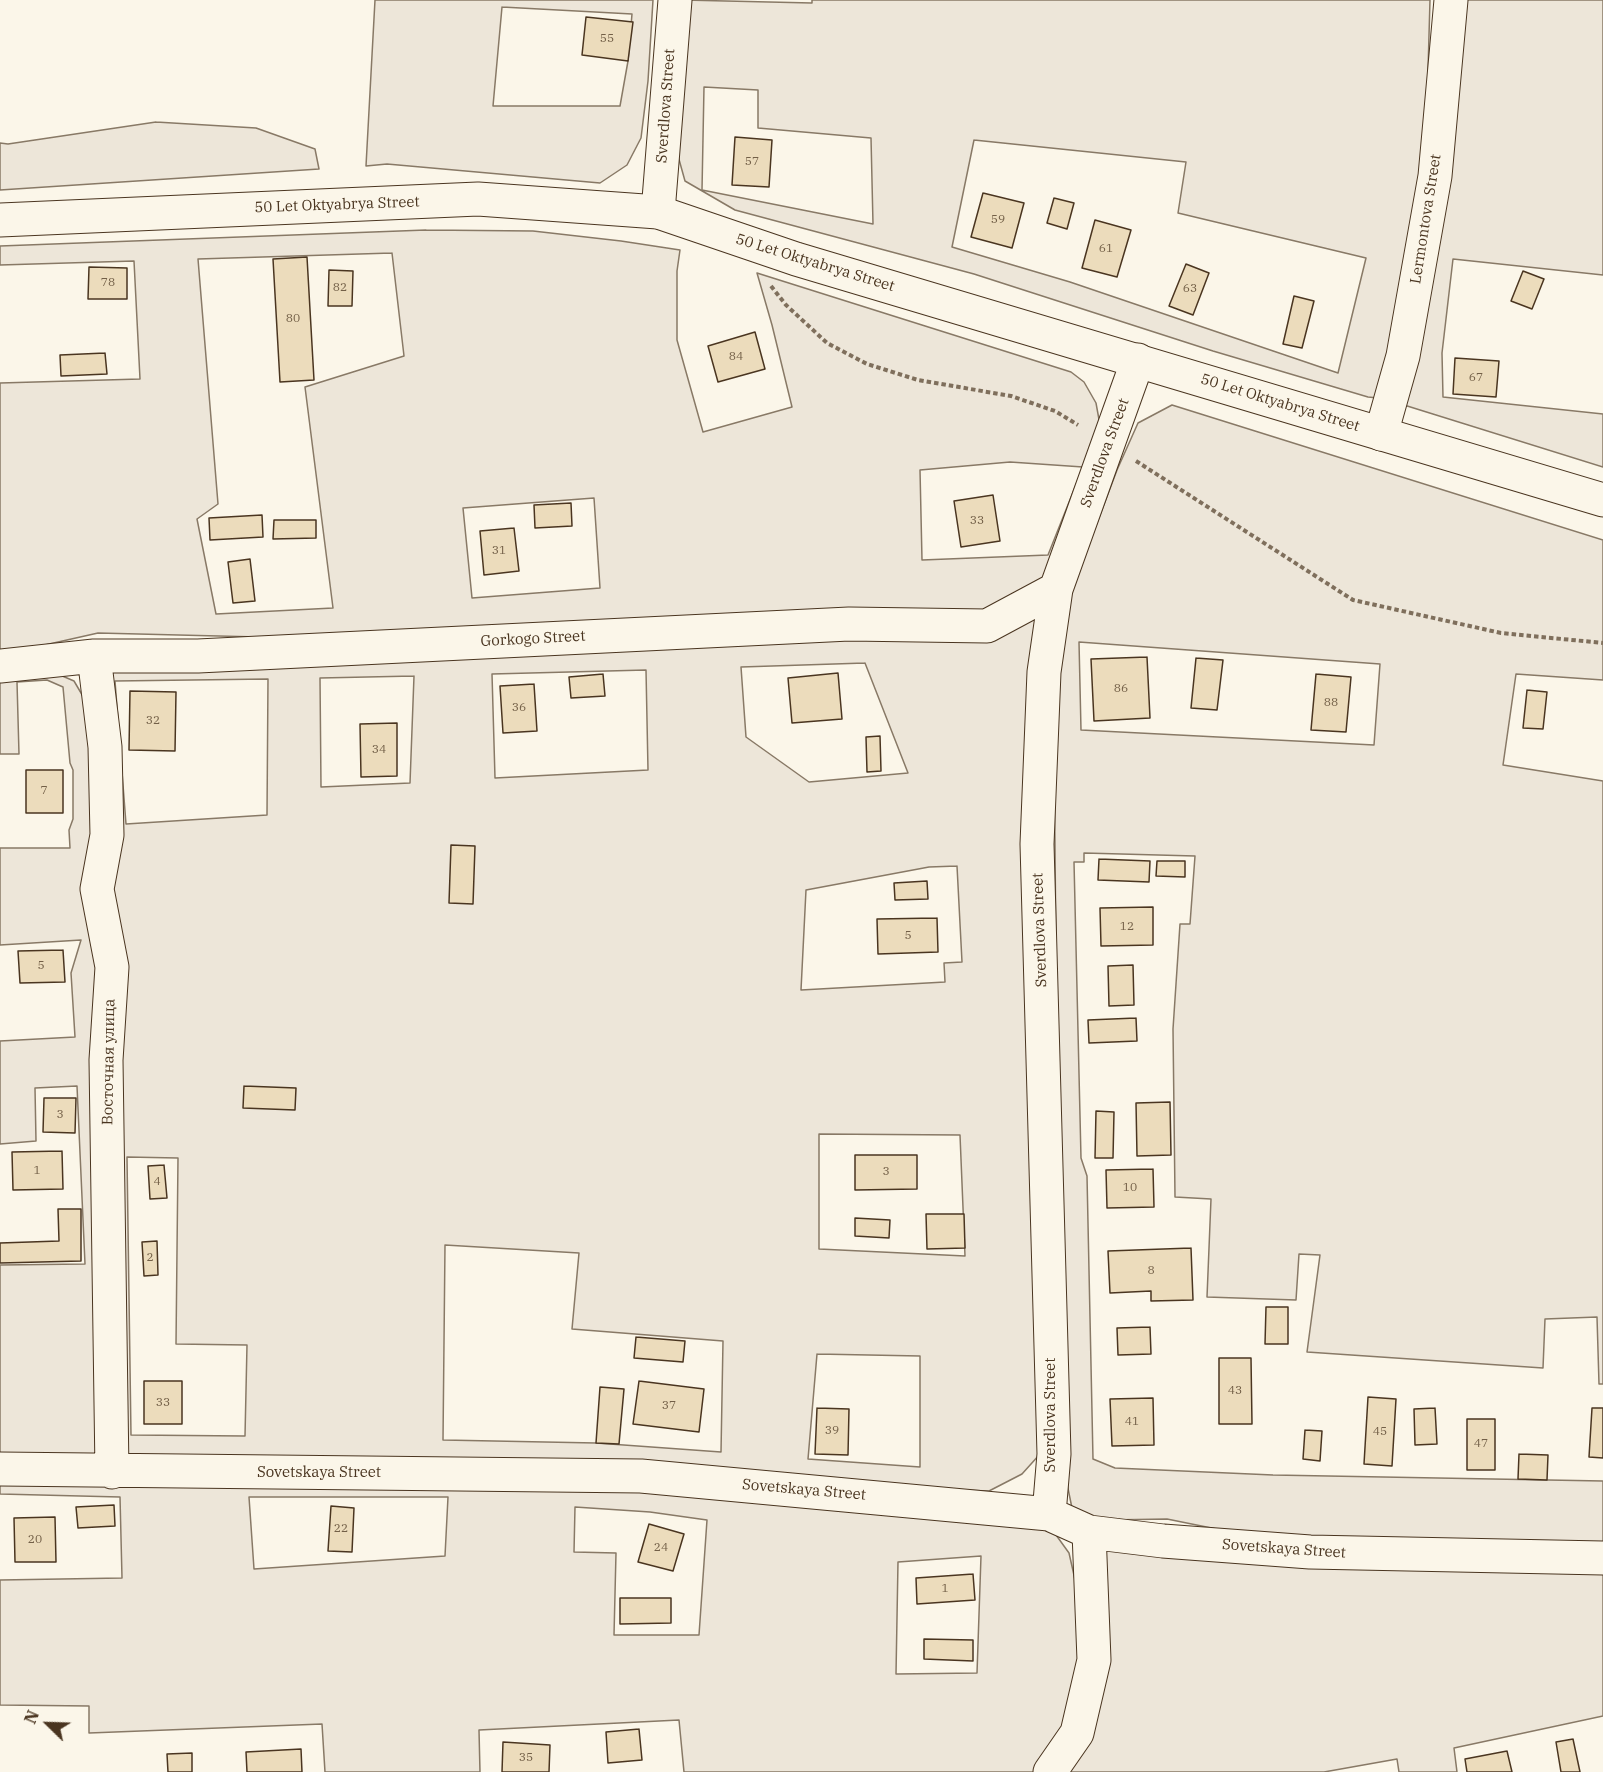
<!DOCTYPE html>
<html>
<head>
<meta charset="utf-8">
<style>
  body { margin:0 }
  #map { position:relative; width:1603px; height:1772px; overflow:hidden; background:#fbf6e9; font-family:"IBM Plex Serif",serif }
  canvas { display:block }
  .north { position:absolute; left:18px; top:1694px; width:60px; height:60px; -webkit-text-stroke:4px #fbf6e9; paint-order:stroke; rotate:293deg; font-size:16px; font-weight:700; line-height:24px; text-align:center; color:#4a3520 }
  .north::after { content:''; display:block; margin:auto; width:21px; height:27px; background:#4a3520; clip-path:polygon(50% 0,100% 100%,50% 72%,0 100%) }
</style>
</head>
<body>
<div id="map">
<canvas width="1603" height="1772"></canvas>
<div class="north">N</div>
</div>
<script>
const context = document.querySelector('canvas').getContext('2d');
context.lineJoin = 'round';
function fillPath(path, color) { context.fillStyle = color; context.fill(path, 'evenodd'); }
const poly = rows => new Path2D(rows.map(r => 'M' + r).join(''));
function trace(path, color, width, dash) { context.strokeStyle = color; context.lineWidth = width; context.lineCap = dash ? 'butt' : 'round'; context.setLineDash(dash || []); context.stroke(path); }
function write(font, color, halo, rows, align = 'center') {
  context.font = font + ' "IBM Plex Serif",serif'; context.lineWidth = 4.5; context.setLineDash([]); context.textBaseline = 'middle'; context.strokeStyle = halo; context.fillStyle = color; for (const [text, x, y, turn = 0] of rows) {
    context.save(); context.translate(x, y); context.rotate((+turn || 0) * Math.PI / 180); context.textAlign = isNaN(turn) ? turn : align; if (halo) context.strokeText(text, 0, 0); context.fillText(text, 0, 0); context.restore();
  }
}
const green = poly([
  [375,0,653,0,648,81,641,138,627,165,600,183,387,164,366,166,375,0],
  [502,7,632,14,628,61,620,106,493,106,502,7],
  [683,0,812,3,812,0,1430,0,1425,177,1378,398,1368,397,1213,351,974,274,735,210,685,181,675,145,683,0],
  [704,87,758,90,758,128,871,138,873,224,702,190,704,87],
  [974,140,1186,162,1178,213,1366,258,1338,373,1070,282,952,247,974,140],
  [1459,0,1603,0,1603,275,1453,259,1442,353,1443,397,1603,414,1603,467,1404,405,1459,0],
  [156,122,256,128,315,149,319,169,0,190,0,143,8,144,156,122],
  [426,230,533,231,621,241,680,250,677,271,677,340,703,432,792,407,772,325,757,273,1071,372,1084,382,1096,403,1100,425,1047,586,1009,609,339,639,98,633,27,649,0,650,0,383,140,379,134,261,0,265,0,246,426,230],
  [392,253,404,356,305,387,333,608,216,614,197,519,218,504,198,259,392,253],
  [1010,462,1083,467,1048,555,922,560,920,470,1010,462],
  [594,498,600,588,472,598,463,508,594,498],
  [1172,405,1603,540,1603,680,1516,674,1503,765,1603,781,1603,1384,1599,1384,1597,1317,1545,1319,1543,1368,1307,1352,1320,1255,1299,1254,1296,1300,1207,1297,1211,1199,1175,1197,1173,1029,1180,924,1190,924,1195,856,1084,853,1084,862,1074,862,1081,1158,1087,1176,1093,1459,1115,1468,1273,1475,1603,1481,1603,1548,1241,1534,1167,1519,1108,1520,1088,1518,1072,1508,1065,1474,1057,1058,1054,744,1058,649,1071,592,1117,470,1138,423,1172,405],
  [1079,642,1380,664,1374,745,1081,730,1079,642],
  [1036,617,1040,1454,1022,1474,989,1491,121,1459,103,889,105,664,1036,617],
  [865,663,908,773,809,782,746,737,741,667,865,663],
  [646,670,648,770,495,778,492,674,646,670],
  [414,676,410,783,321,787,320,678,414,676],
  [268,679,267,815,126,824,115,681,268,679],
  [957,866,962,962,944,963,945,982,801,990,806,890,929,867,957,866],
  [819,1134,960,1135,965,1256,819,1249,819,1134],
  [127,1157,178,1158,176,1344,247,1345,245,1436,131,1435,127,1157],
  [445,1245,579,1253,572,1329,723,1341,721,1452,596,1443,443,1440,445,1245],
  [817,1354,920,1356,920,1467,808,1459,817,1354],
  [0,671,60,675,74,681,91,710,107,970,106,1463,0,1461,0,1265,85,1264,77,1086,35,1088,36,1141,0,1144,0,1041,75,1037,71,973,81,940,0,945,0,848,70,848,69,830,73,819,73,770,70,763,63,687,47,680,17,682,19,754,0,754,0,671],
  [0,1480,640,1486,1051,1528,1069,1553,1087,1633,1083,1676,1059,1734,1036,1772,684,1772,679,1720,479,1730,480,1772,325,1772,322,1724,89,1733,89,1706,0,1705,0,1580,122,1578,120,1497,0,1494,0,1480],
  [249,1497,448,1497,445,1556,254,1569,249,1497],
  [575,1507,650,1512,707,1520,699,1635,614,1635,616,1553,574,1552,575,1507],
  [981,1556,977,1673,896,1674,898,1562,981,1556],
  [1102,1549,1603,1571,1603,1716,1454,1748,1457,1772,1399,1772,1397,1759,1324,1772,1061,1772,1102,1549]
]);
fillPath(green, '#ede6d9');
trace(green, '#887966', 1.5);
const building = poly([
  [586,17,633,22,628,61,582,55,586,17],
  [735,137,772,140,769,187,732,185,735,137],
  [983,193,1024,203,1012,248,971,237,983,193],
  [1054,198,1074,203,1067,229,1047,223,1054,198],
  [1095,220,1131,230,1117,277,1082,268,1095,220],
  [307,257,314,380,280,382,273,259,307,257],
  [1186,264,1209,273,1193,315,1169,306,1186,264],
  [89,267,127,268,127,299,88,299,89,267],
  [329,270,353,271,352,306,328,306,329,270],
  [1523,271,1544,279,1532,309,1511,301,1523,271],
  [1294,296,1314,301,1302,348,1283,344,1294,296],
  [755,332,765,369,718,382,708,346,755,332],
  [105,353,107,374,61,376,60,355,105,353],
  [1455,358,1499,361,1496,397,1453,394,1455,358],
  [993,495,1000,541,961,547,954,501,993,495],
  [571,503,572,526,535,528,534,505,571,503],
  [262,515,263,537,210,540,209,518,262,515],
  [274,520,316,520,316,538,273,539,274,520],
  [514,528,519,571,484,575,480,531,514,528],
  [250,559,255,601,233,603,228,562,250,559],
  [1147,657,1150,718,1094,721,1091,659,1147,657],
  [1196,658,1223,660,1217,710,1191,708,1196,658],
  [838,673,842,719,792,723,788,678,838,673],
  [603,674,605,696,571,698,569,677,603,674],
  [1316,674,1351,677,1346,732,1311,730,1316,674],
  [534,684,537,731,503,733,500,686,534,684],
  [1527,690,1547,692,1543,729,1523,728,1527,690],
  [130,691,176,692,175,751,129,750,130,691],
  [397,723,397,776,361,777,360,724,397,723],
  [880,736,881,771,867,772,866,737,880,736],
  [26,770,63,770,63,813,26,813,26,770],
  [451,845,475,846,473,904,449,903,451,845],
  [1099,859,1150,861,1149,882,1098,880,1099,859],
  [1157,861,1185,861,1185,877,1156,876,1157,861],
  [927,881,928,899,895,900,894,883,927,881],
  [1153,907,1153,945,1101,946,1100,908,1153,907],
  [937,918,938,952,878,954,877,919,937,918],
  [63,950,65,982,20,983,18,951,63,950],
  [1133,965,1134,1005,1109,1006,1108,966,1133,965],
  [1136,1018,1137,1041,1089,1043,1088,1020,1136,1018],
  [244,1086,296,1088,295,1110,243,1108,244,1086],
  [44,1098,76,1098,75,1133,43,1132,44,1098],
  [1170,1102,1171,1155,1137,1156,1136,1103,1170,1102],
  [1096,1111,1114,1112,1113,1158,1095,1158,1096,1111],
  [62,1151,63,1189,13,1190,12,1152,62,1151],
  [855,1155,917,1155,917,1189,855,1190,855,1155],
  [164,1165,167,1198,150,1199,148,1166,164,1165],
  [1153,1169,1154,1207,1107,1208,1106,1170,1153,1169],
  [58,1209,81,1209,81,1261,0,1263,0,1243,59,1241,58,1209],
  [926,1214,964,1214,965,1248,927,1249,926,1214],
  [855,1218,890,1220,889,1238,855,1236,855,1218],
  [157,1241,158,1275,144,1276,142,1242,157,1241],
  [1191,1248,1193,1300,1151,1301,1151,1291,1110,1293,1108,1251,1191,1248],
  [1266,1307,1288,1307,1288,1344,1265,1344,1266,1307],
  [1150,1327,1151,1354,1118,1355,1117,1328,1150,1327],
  [636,1337,685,1341,683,1362,634,1358,636,1337],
  [1219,1358,1251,1358,1252,1424,1219,1424,1219,1358],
  [144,1381,182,1381,182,1424,144,1424,144,1381],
  [639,1381,704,1389,699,1432,633,1424,639,1381],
  [600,1387,624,1389,619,1444,596,1443,600,1387],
  [1368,1397,1396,1399,1392,1466,1364,1464,1368,1397],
  [1153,1398,1154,1445,1112,1446,1110,1399,1153,1398],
  [817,1408,849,1409,848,1455,815,1454,817,1408],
  [1435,1408,1437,1444,1415,1445,1414,1409,1435,1408],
  [1592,1408,1603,1408,1603,1458,1589,1457,1592,1408],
  [1467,1419,1495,1419,1495,1470,1467,1470,1467,1419],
  [1305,1430,1322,1431,1320,1461,1303,1459,1305,1430],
  [1519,1454,1548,1455,1547,1480,1518,1479,1519,1454],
  [114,1505,115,1526,78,1528,76,1507,114,1505],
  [331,1506,354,1508,352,1552,328,1551,331,1506],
  [55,1517,56,1562,15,1562,14,1518,55,1517],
  [649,1524,684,1534,673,1571,638,1562,649,1524],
  [973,1574,975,1600,917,1604,916,1578,973,1574],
  [620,1598,671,1598,671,1623,620,1624,620,1598],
  [924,1639,973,1640,973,1661,924,1659,924,1639],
  [639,1729,642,1760,608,1763,606,1732,639,1729],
  [1573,1739,1580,1772,1561,1772,1556,1742,1573,1739],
  [503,1742,550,1745,549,1772,502,1772,503,1742],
  [301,1749,302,1772,247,1772,246,1752,301,1749],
  [1507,1751,1512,1772,1467,1772,1465,1759,1507,1751],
  [192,1753,192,1772,168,1772,167,1754,192,1753]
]);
fillPath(building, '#ecdcbc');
trace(building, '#4a3520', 1.5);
const minor = poly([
  [658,212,675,0],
  [1381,434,1403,356,1435,176,1451,0],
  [94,656,105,747,107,835,97,889,112,967,106,1060,112,1472],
  [0,666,94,656,198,656,849,624,987,626,1056,589],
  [0,1469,641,1476,1049,1514,1089,1532,1163,1541,1310,1552,1603,1558],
  [1049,1514,1054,1454,1037,844,1044,672,1056,589,1138,360],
  [1050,1772,1077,1733,1094,1660,1089,1532]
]);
const major = poly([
  [0,220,478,199,658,212,796,259,1603,500]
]);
trace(minor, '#4a3520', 35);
trace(major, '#4a3520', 35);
trace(poly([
  [771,286,786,305,827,343,867,364,918,380,1011,396,1055,411,1078,425],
  [1136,461,1353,600,1501,633,1603,643]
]), '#7f6f5c', 4, [4.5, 3]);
trace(minor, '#fbf6e9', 33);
trace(major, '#fbf6e9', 33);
write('12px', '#725f47', null, [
  ["55",607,39],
  ["57",752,162],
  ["59",998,220],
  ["61",1106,249],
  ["78",108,283],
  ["82",340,288],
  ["63",1190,289],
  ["80",293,319],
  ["84",736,357],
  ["67",1476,378],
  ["33",977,521],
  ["31",499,551],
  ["86",1121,689],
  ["88",1331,703],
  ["36",519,708],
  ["32",153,721],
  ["34",379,750],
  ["7",44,791],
  ["12",1127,927],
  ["5",908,936],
  ["5",41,966],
  ["3",60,1115],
  ["1",37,1171],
  ["3",886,1172],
  ["4",157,1182],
  ["10",1130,1188],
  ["2",150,1258],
  ["8",1151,1271],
  ["43",1235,1391],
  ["33",163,1403],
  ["37",669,1406],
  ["41",1132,1422],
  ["39",832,1431],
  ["45",1380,1432],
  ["47",1481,1444],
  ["22",341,1529],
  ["20",35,1540],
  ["24",661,1548],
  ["1",945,1589],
  ["35",526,1758]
]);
write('15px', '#4a3520', '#fbf6e9', [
  ["Sverdlova Street",666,106,-86],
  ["50 Let Oktyabrya Street",337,205,-2],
  ["Lermontova Street",1426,219,-81],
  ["50 Let Oktyabrya Street",815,263,17],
  ["50 Let Oktyabrya Street",1280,403,17],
  ["Sverdlova Street",1105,453,-70],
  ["Gorkogo Street",533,639,-3],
  ["Sverdlova Street",1040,930,-92],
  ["Восточная улица",109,1062,-89],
  ["Sverdlova Street",1051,1415,-90],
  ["Sovetskaya Street",319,1473],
  ["Sovetskaya Street",804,1490,5],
  ["Sovetskaya Street",1284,1549,4]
]);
</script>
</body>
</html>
